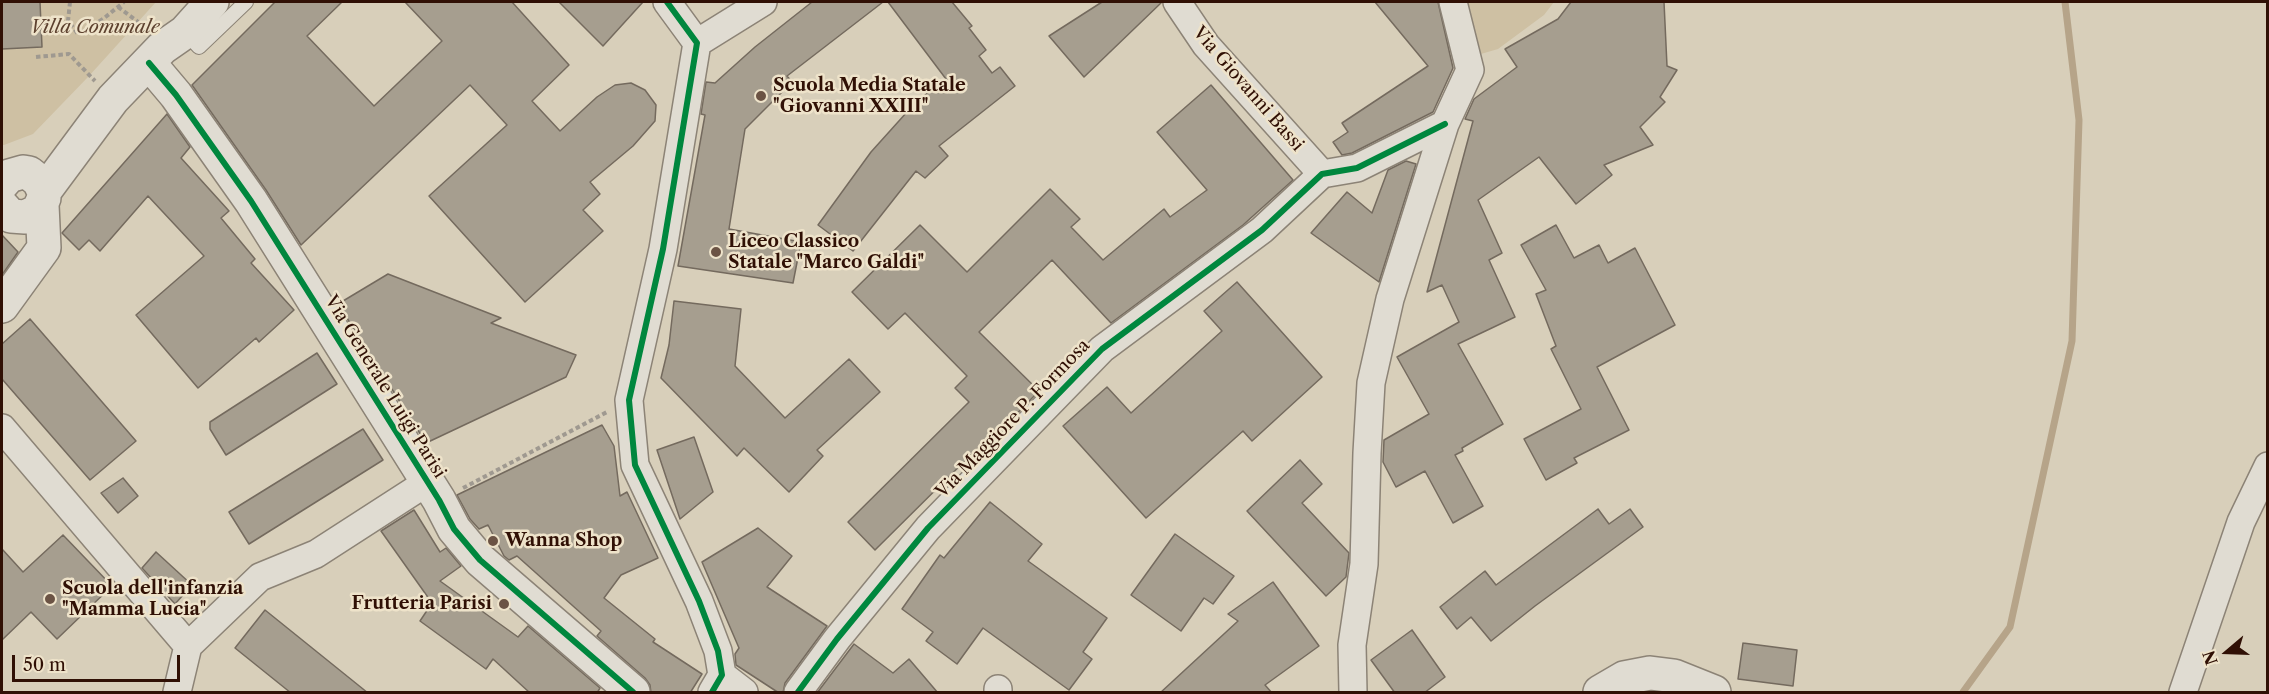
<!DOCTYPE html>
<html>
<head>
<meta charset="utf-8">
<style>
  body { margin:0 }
  #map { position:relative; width:2269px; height:694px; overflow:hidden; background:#d8cfba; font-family:"Libre Caslon Text",serif }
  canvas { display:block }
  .frame { position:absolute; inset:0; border:3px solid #301005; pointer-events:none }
  .north { position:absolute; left:2197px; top:622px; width:60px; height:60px; -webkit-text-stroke:4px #eee3ca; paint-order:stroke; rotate:251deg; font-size:16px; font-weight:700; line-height:24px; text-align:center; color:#301005 }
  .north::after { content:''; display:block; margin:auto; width:21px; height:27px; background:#301005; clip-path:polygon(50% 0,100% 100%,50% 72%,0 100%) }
  .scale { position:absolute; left:12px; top:655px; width:168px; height:27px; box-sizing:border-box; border:3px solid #301005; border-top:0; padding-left:8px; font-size:18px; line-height:21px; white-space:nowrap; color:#301005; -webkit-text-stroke:4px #eee3ca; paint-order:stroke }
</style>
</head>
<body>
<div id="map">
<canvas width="2269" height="694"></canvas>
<div class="frame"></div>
<div class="north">N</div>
<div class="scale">50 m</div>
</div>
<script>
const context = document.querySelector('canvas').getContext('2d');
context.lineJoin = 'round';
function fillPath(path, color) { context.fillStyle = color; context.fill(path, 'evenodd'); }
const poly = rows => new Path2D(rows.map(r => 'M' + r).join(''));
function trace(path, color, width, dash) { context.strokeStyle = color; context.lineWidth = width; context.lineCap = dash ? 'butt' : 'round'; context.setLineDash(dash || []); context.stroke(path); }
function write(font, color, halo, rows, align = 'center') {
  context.font = font + ' "Libre Caslon Text",serif'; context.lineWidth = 5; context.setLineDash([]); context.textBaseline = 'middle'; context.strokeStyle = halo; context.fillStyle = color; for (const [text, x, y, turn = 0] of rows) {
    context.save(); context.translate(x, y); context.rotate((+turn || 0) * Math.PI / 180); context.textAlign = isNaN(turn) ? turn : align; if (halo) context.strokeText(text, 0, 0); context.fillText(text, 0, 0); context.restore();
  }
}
fillPath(poly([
  [2,2,156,2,89,76,33,134,4,145,2,145],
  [1453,2,1554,2,1544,15,1498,49,1474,56]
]), '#cec0a3');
trace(poly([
  [1963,692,2010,627,2072,341,2079,120,2065,2]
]), '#b6a489', 7);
const building = poly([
  [2,2,40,2,42,47,2,49,2,2],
  [275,2,342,2,307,36,374,106,442,41,405,2,512,2,569,65,532,101,560,131,597,97,615,85,631,83,645,90,656,105,655,121,633,146,590,182,600,194,583,210,603,231,525,302,429,196,507,125,470,85,301,245,266,190,192,85,275,2],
  [559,2,643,2,603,46,559,2],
  [812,2,883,2,787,76,792,82,745,129,729,229,801,242,793,283,678,266,705,115,701,114,706,82,715,83,755,47,812,2],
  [888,2,952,2,972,26,969,28,986,50,979,56,992,73,1000,67,1015,86,939,146,948,156,925,178,916,171,853,251,818,225,871,152,916,102,946,79,888,2],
  [1102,2,1162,2,1084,77,1049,36,1102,2],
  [1375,2,1438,2,1453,68,1433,112,1352,153,1342,155,1333,142,1348,132,1342,123,1428,66,1375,2],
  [1571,2,1664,2,1667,66,1677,70,1660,97,1665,102,1640,127,1653,145,1604,165,1612,175,1576,204,1539,157,1478,200,1502,253,1489,260,1515,317,1458,344,1503,424,1462,448,1463,451,1455,455,1483,506,1453,523,1425,471,1396,487,1383,462,1384,440,1429,414,1397,357,1459,322,1442,285,1427,292,1473,121,1465,119,1474,99,1517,67,1505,49,1558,19,1571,2],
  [1211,85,1293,180,1243,225,1111,323,1052,260,979,332,1039,391,999,432,997,429,875,550,848,522,969,402,955,388,967,376,905,313,888,329,852,292,920,225,967,272,1050,189,1080,219,1071,227,1103,260,1164,209,1170,217,1207,190,1157,132,1211,85],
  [167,114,190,147,181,158,229,211,221,218,255,259,251,263,294,310,259,342,256,338,198,388,136,315,204,256,148,196,100,251,89,240,79,250,62,233,167,114],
  [1406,161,1416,164,1379,282,1311,233,1347,192,1372,213,1388,170,1406,161],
  [1556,225,1574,258,1599,245,1608,263,1635,248,1675,325,1597,367,1629,430,1574,458,1577,463,1546,480,1524,439,1581,409,1551,349,1556,346,1536,294,1546,290,1521,245,1556,225],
  [2,235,18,252,2,275,2,235],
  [388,274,501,318,491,323,576,355,566,377,426,443,338,304,388,274],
  [1237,282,1322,377,1252,441,1243,431,1146,518,1063,426,1107,387,1131,413,1222,331,1204,311,1237,282],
  [674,301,741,309,735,366,785,418,849,359,880,392,817,450,823,456,789,492,744,448,737,456,661,378,669,345,674,301],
  [30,319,136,441,90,480,2,379,2,344,30,319],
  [317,353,337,384,226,455,210,429,210,422,317,353],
  [602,425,614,446,620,496,627,492,658,558,621,575,604,598,655,639,653,642,702,674,690,693,651,693,650,685,645,678,597,636,601,631,517,556,509,560,504,556,488,525,479,529,470,519,457,495,602,425],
  [363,429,383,460,249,544,229,512,363,429],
  [694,437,713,492,680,519,657,450,694,437],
  [1300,460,1322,484,1302,503,1349,553,1346,577,1326,596,1247,511,1300,460],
  [123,478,138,496,118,513,101,493,123,478],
  [990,502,1042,544,1028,561,1107,618,1083,652,1092,659,1069,690,983,628,957,664,926,641,933,632,902,609,940,555,944,558,990,502],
  [1598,509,1609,524,1630,509,1643,527,1535,606,1491,641,1471,617,1457,629,1440,607,1485,571,1496,585,1598,509],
  [414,510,440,552,446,548,461,566,440,581,518,637,528,626,600,688,597,693,530,693,493,659,486,669,420,621,432,603,381,531,414,510],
  [758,528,792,556,767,587,827,626,785,683,783,693,779,693,736,665,735,654,739,648,702,562,758,528],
  [1175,534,1234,576,1213,604,1204,598,1181,631,1131,595,1175,534],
  [63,535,112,586,57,639,31,612,2,640,2,549,23,572,63,535],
  [156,552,192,585,175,604,142,568,156,552],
  [1273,582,1319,646,1265,685,1272,693,1160,693,1238,621,1228,614,1273,582],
  [265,610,368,693,291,693,235,648,265,610],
  [1412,630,1445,677,1424,693,1395,693,1371,660,1412,630],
  [1743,643,1797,650,1793,686,1738,679,1743,643],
  [854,644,893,673,909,659,938,693,817,693,854,644]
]);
fillPath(building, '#a69e8f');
trace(building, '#746a5e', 1.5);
const service = poly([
  [185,32,199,47,246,2]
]);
const minor = poly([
  [667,2,697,43,663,249,629,400,635,465,699,601,718,651,722,675,712,692],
  [1177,2,1206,45,1322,174],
  [697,43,763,2],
  [2,428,188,646],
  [188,646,260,577,316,554,426,483],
  [722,675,744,692],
  [177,692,188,646],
  [798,692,837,639,928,528,1102,349,1262,230,1322,174,1357,168,1445,124],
  [998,692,998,689],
  [1353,692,1352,645,1364,564,1367,453,1371,383,1390,299,1445,124,1470,70,1453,2],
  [2183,692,2241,522,2268,466]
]);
const tertiary = poly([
  [149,63,176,95,251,201,439,500,454,529,480,560,633,692],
  [2,184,9,176,23,172,29,173,39,181,44,192,44,198,38,211,25,217,11,216,2,206],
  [44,192,113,99,162,48,185,32,212,2],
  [2,306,44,248,42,205],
  [1600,692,1624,678,1650,673,1674,676,1714,692]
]);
trace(service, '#8c8376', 16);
trace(minor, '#8c8376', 30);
trace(tertiary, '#8c8376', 36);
trace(poly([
  [70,2,68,21,78,34,103,19,124,2],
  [118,7,137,21,145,30],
  [36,57,69,54,95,81],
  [463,488,607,412]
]), '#9f9990', 4, [4.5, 3]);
trace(service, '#e0dcd2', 14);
trace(minor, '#e0dcd2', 27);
trace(tertiary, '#e0dcd2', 33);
trace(poly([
  [667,2,697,43,663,249,629,400,635,465,699,601,718,651,722,675,712,692],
  [149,63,176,95,251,201,439,500,454,529,480,560,633,692],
  [798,692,837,639,928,528,1102,349,1262,230,1322,174,1357,168,1445,124]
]), '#00873e', 6);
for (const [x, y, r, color] of [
  [761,96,6,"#6b5344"],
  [716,252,6,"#6b5344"],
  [493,541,6,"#6b5344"],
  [50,599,6,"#6b5344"],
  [504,604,6,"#6b5344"]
]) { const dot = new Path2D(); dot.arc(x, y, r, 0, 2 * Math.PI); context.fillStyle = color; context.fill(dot); trace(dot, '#eee3ca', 2); }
write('italic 18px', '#5d412f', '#eee3ca', [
  ["Villa Comunale",95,28]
]);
write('bold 18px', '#301005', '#eee3ca', [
  ["Scuola Media Statale",773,86],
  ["\"Giovanni XXIII\"",773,107],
  ["Liceo Classico",728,242],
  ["Statale \"Marco Galdi\"",728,263],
  ["Wanna Shop",505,541],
  ["Scuola dell'infanzia",62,589],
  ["\"Mamma Lucia\"",62,610],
  ["Frutteria Parisi",492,604,"right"]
], 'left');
write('18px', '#301005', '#eee3ca', [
  ["Via Giovanni Bassi",1248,89,49],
  ["Via Generale Luigi Parisi",385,387,58],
  ["Via Maggiore P. Formosa",1013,419,-46]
]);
</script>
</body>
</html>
